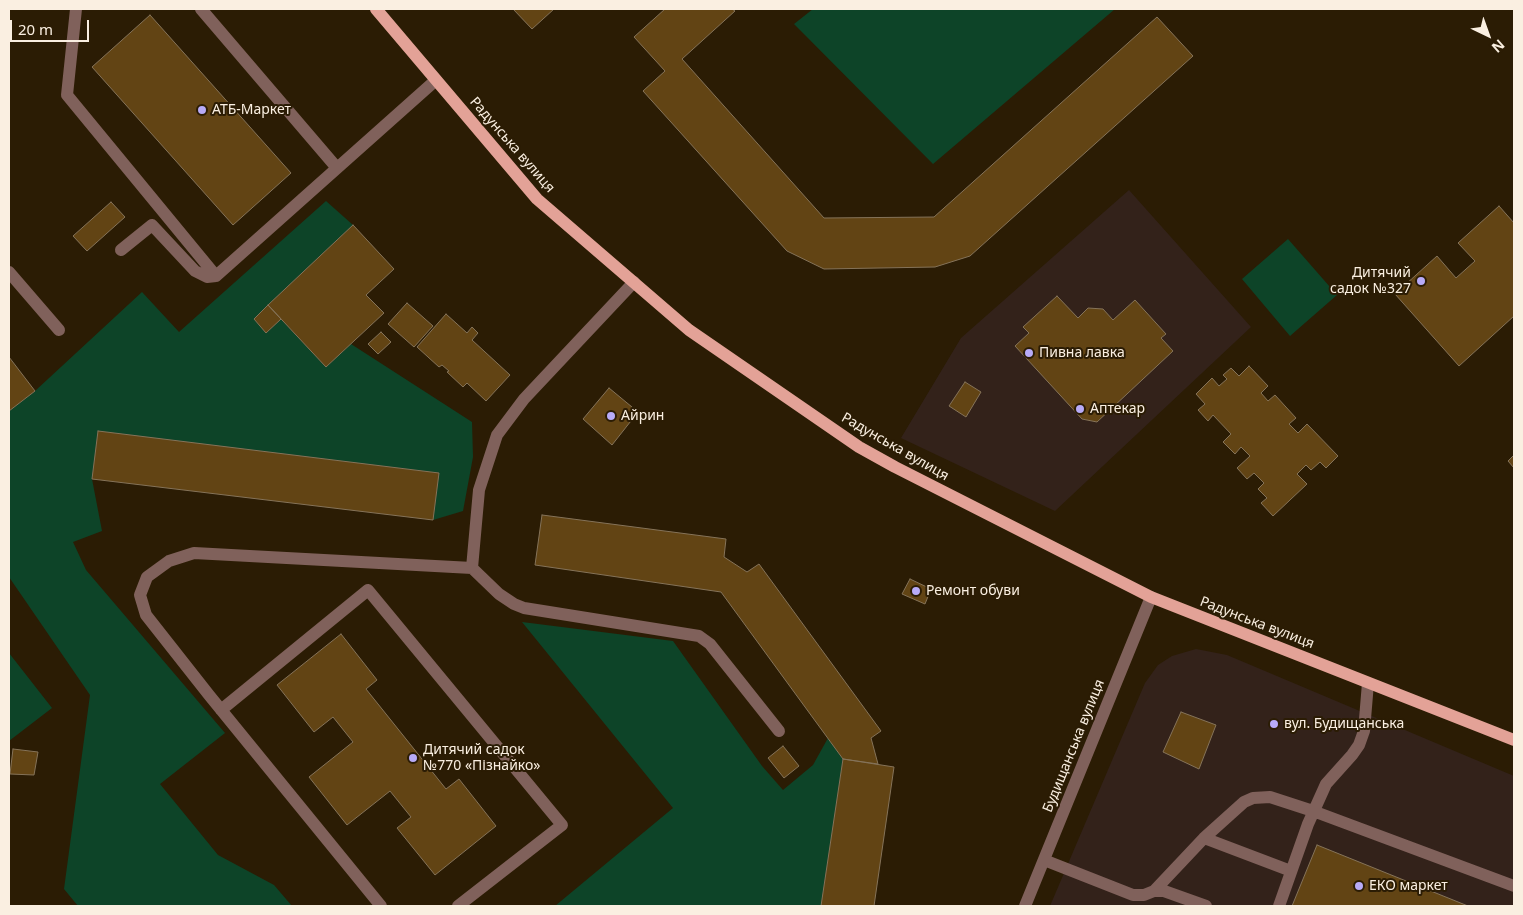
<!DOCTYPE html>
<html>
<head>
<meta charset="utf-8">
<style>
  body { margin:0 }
  #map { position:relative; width:1523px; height:915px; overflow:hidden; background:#2b1c04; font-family:"Noto Sans",sans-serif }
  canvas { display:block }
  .frame { position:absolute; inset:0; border:10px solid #faefe1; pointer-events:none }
  .north { position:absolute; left:1463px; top:10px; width:50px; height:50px; -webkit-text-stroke:4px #2b1c04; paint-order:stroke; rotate:138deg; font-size:14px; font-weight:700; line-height:20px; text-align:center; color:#faefe1 }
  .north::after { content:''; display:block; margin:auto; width:18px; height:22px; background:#faefe1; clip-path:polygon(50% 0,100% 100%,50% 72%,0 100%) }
  .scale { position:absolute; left:10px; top:20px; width:79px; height:22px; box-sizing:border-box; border:2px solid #faefe1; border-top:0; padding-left:6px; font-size:15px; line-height:18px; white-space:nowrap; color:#faefe1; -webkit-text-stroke:4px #2b1c04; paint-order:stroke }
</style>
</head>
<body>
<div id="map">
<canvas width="1523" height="915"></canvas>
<div class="frame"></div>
<div class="north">N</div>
<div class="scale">20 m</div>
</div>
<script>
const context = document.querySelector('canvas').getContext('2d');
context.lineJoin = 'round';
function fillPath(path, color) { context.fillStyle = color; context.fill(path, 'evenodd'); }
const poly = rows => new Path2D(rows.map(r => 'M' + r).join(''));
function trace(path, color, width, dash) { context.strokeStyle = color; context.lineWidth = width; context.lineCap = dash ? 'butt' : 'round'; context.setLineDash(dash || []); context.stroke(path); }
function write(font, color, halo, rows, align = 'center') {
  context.font = font + ' "Noto Sans",sans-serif'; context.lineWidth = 4; context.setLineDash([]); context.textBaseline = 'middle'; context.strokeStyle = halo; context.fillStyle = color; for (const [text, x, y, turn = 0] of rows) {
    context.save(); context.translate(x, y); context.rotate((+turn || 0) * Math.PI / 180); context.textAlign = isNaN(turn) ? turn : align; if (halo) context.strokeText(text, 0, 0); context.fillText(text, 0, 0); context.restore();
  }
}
fillPath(poly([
  [1129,190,1251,327,1055,511,901,438,961,338],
  [1196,649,1227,655,1514,776,1514,906,1050,906,1145,683,1158,665,1172,656]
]), '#33221a');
fillPath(poly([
  [813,9,1115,9,933,164,794,24],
  [326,201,353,225,254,319,266,333,281,319,326,367,351,344,472,422,473,457,463,511,433,520,439,473,98,432,92,479,102,531,73,542,86,570,225,733,160,784,218,855,274,885,292,906,78,906,64,889,90,695,9,577,9,411,35,391,142,292,179,332],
  [1288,239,1337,295,1290,336,1242,279],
  [522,622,673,641,762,766,783,790,813,765,828,738,843,759,821,906,555,906,673,808],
  [9,653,52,708,9,741]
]), '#0d4428');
const building = poly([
  [513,9,554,9,532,29,513,9],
  [665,9,732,9,735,11,682,59,824,218,934,217,1157,17,1193,56,970,256,935,267,824,269,787,251,643,91,665,71,634,37,665,9],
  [150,15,291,173,233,225,92,67,150,15],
  [111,202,125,217,87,251,73,236,111,202],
  [1499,206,1514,223,1514,316,1459,366,1395,294,1437,256,1456,278,1475,261,1458,243,1499,206],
  [353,225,394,269,366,295,384,313,326,367,268,305,353,225],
  [1057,296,1078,318,1088,308,1103,309,1113,320,1135,300,1166,334,1161,338,1173,351,1097,422,1082,419,1015,346,1029,333,1023,327,1057,296],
  [407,303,433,326,414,347,388,324,407,303],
  [268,305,281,319,266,333,254,319,268,305],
  [446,314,467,333,472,327,478,333,472,340,510,375,486,401,467,383,463,387,447,372,449,371,442,365,439,367,417,347,446,314],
  [381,332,391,342,378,354,368,344,381,332],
  [9,357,35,391,9,411,9,357],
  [1249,366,1268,386,1261,393,1268,401,1275,395,1296,418,1289,424,1298,433,1307,424,1338,456,1326,468,1320,462,1311,470,1306,465,1297,474,1307,484,1273,516,1261,503,1267,498,1258,489,1264,483,1254,473,1247,479,1237,468,1250,456,1241,447,1235,454,1223,442,1231,434,1213,415,1208,421,1198,410,1205,404,1196,394,1212,378,1219,386,1227,379,1223,375,1231,368,1239,376,1249,366],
  [965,382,981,392,966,417,949,406,965,382],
  [609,388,638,412,612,445,583,419,609,388],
  [98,431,439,473,433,520,92,479,98,431],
  [1514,455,1514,468,1508,461,1514,455],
  [542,515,726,539,724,557,747,572,759,564,881,731,871,738,878,764,843,759,721,592,535,565,542,515],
  [910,579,931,589,925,604,902,594,910,579],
  [341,634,377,680,366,689,446,789,459,779,496,826,435,875,397,828,411,817,390,791,347,825,309,777,353,742,333,717,314,732,277,685,341,634],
  [1181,712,1216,725,1199,769,1163,752,1181,712],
  [783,746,799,766,784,778,768,758,783,746],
  [13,749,38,752,34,775,10,774,13,749],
  [843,759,894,767,874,906,821,906,843,759],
  [1317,845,1369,866,1468,906,1292,906,1317,845]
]);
fillPath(building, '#624414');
trace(building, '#857359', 1);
trace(poly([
  [76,9,67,95,216,276],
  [201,9,337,168],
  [121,250,152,225,195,271,207,277,216,276,436,80],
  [9,272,59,330],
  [472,568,479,490,497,435,524,399,634,282],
  [221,710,368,590,562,825,458,906],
  [1204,838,1291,871],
  [1044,860,1133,895,1144,895,1154,891,1164,891,1206,906],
  [1154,891,1204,838,1244,802,1253,798,1270,797,1313,811,1514,886],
  [381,906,209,695,146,615,140,595,147,577,169,561,194,553,472,568,499,594,514,604,524,608,699,636,710,644,779,731],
  [1025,906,1151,597],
  [1279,906,1308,824,1326,784,1352,755,1359,745,1364,731,1368,683]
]), '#80615b', 12);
trace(poly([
  [376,9,537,199,689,330,859,447,895,467,1151,597,1514,740]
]), '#e3a297', 12);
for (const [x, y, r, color] of [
  [202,110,5,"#b8abf7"],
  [1421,281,5,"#b8abf7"],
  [1029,353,5,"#b8abf7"],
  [1080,409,5,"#b8abf7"],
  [611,416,5,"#b8abf7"],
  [916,591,5,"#b8abf7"],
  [1274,724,5,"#b8abf7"],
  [413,758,5,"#b8abf7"],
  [1359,886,5,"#b8abf7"]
]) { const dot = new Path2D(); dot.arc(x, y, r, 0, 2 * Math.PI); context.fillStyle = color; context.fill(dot); trace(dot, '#2b1c04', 2); }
write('14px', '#faefe1', '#2b1c04', [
  ["АТБ-Маркет",212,110],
  ["Дитячий",1411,273,"right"],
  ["садок №327",1411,289,"right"],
  ["Пивна лавка",1039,353],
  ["Аптекар",1090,409],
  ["Айрин",621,416],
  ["Ремонт обуви",926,591],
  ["вул. Будищанська",1284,724],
  ["Дитячий садок",423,750],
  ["№770 «Пізнайко»",423,766],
  ["ЕКО маркет",1369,886]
], 'left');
write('14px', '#faefe1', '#2b1c04', [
  ["Радунська вулиця",512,145,49],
  ["Радунська вулиця",895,447,30],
  ["Радунська вулиця",1257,623,21],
  ["Будищанська вулиця",1074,746,-68]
]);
</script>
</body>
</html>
